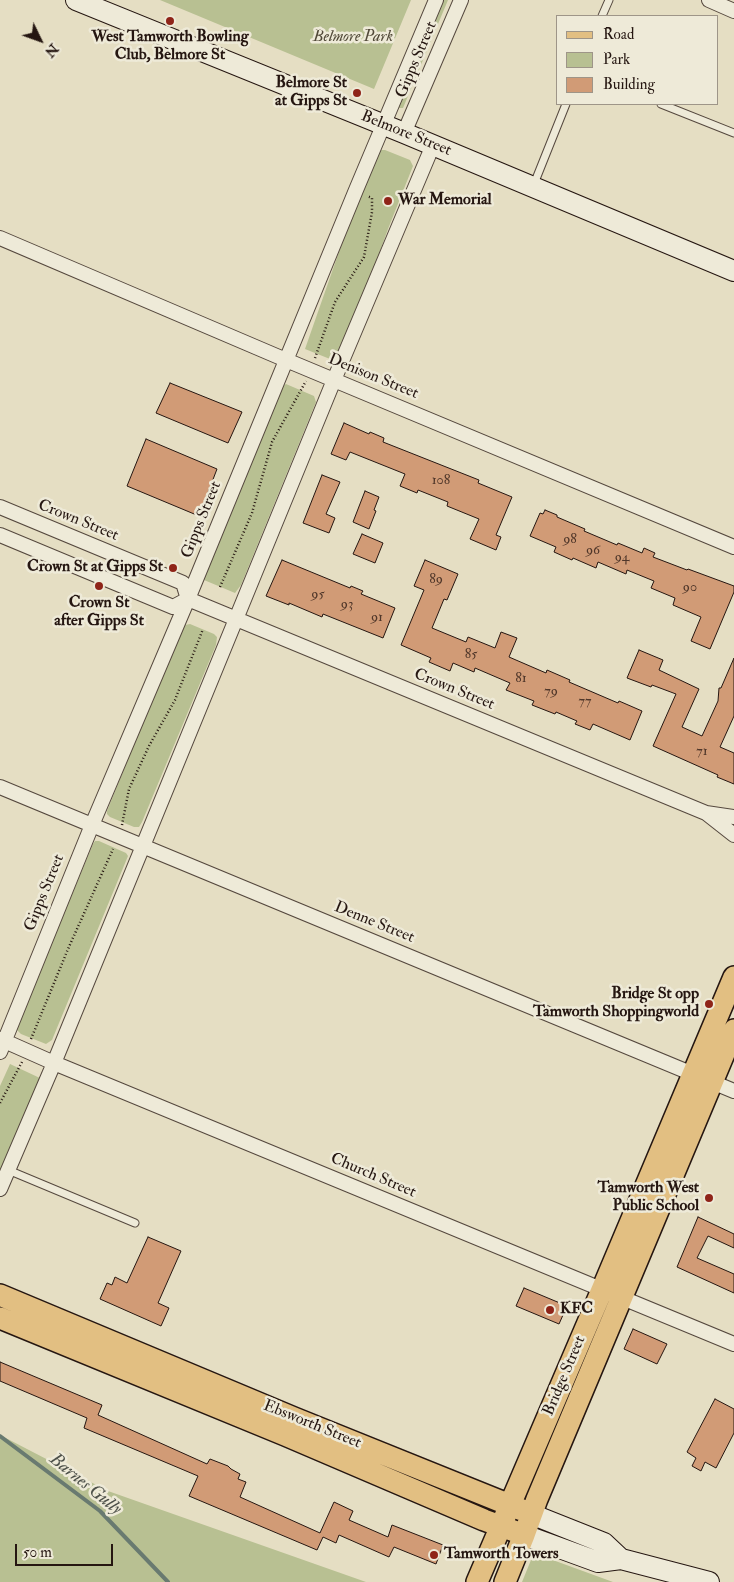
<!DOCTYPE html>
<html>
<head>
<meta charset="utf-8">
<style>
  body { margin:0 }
  #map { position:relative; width:734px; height:1582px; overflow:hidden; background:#e5dec3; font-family:"IM FELL Double Pica",serif }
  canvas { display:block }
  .legend { position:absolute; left:556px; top:15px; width:162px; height:90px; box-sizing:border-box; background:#eeead8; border:1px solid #9e9588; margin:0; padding:6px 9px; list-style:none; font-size:15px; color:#251611 }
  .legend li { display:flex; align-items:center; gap:10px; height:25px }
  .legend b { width:25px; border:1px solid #9e9588 }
  .north { position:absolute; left:15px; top:15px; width:50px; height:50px; -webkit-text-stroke:4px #eeead8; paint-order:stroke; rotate:132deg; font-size:14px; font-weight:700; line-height:20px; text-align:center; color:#251611 }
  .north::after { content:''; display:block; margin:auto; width:18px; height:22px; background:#251611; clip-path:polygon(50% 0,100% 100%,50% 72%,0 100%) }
  .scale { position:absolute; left:15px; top:1544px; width:98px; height:22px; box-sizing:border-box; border:2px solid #251611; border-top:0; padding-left:6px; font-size:15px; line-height:18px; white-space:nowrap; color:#251611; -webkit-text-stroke:4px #eeead8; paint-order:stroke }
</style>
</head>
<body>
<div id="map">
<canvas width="734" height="1582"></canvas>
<ul class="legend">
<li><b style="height:6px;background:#e2bf82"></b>Road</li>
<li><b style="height:14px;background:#b8c092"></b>Park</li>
<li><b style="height:14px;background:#d19b76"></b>Building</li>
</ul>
<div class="north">N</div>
<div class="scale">50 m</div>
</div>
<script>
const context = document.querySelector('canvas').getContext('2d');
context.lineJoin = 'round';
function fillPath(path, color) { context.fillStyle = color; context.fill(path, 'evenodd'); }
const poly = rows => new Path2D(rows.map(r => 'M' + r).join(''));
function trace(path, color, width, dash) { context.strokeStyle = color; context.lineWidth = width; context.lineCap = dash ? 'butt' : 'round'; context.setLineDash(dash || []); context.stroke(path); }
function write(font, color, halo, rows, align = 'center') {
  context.font = font + ' "IM FELL Double Pica",serif'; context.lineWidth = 5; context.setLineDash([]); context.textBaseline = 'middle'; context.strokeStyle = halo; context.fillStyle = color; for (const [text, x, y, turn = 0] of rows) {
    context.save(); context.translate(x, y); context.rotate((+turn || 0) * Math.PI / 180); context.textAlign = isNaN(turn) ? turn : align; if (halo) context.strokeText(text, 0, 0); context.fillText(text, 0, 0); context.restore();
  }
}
fillPath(poly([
  [160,0,411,0,374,89],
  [441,0,448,0,403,108,398,108],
  [379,150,385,150,410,160,413,166,388,229,340,363,305,349,355,206],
  [286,384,314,396,316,402,241,585,235,593,204,580,205,570,281,387],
  [190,624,214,634,217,637,216,645,142,822,139,827,134,827,110,817,107,814,107,811,181,629,185,625],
  [95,841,99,841,126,853,128,856,52,1040,46,1044,21,1034,16,1029,93,844],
  [10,1064,42,1079,0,1177,0,1086],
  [0,1435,108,1491,366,1582,0,1582],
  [550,1559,613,1582,522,1582,531,1560]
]), '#b8c092');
trace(poly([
  [0,1436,100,1511,168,1582]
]), '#697a70', 4);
const building = poly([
  [170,383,242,412,228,443,156,413,170,383],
  [344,423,369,434,370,432,384,438,383,442,479,480,478,483,512,497,496,535,501,537,496,550,470,539,479,519,447,506,448,502,418,490,417,493,400,486,405,474,350,452,346,460,331,454,344,423],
  [146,439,217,469,199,516,127,486,146,439],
  [322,475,340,482,326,514,335,518,329,533,303,523,322,475],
  [365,491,379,497,374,510,376,511,369,529,353,522,365,491],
  [545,510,557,515,557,517,585,529,584,531,617,545,618,543,642,553,644,548,655,553,653,557,687,570,688,569,734,586,734,592,710,649,691,641,701,617,673,605,675,598,651,588,654,581,627,570,626,574,598,562,596,568,573,558,572,560,554,552,556,547,530,536,540,513,543,514,545,510],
  [362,534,383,543,375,563,353,554,362,534],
  [282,560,350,588,351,586,363,591,361,594,395,608,383,638,323,614,322,617,289,603,289,605,266,596,282,560],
  [425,560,458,574,447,600,444,599,432,628,466,642,468,637,495,648,501,632,517,638,509,657,546,673,547,670,570,680,569,682,618,703,619,701,642,711,630,740,593,724,590,730,575,724,577,721,556,712,555,714,532,705,534,701,506,690,510,683,475,668,474,672,453,663,450,671,429,662,431,658,401,645,424,590,414,586,425,560],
  [639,650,663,660,659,670,699,689,682,727,702,736,718,701,719,688,721,688,734,658,734,716,720,747,734,753,734,784,717,777,718,775,653,746,676,694,652,685,651,687,627,678,639,650],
  [698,1217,734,1234,734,1248,708,1236,697,1258,734,1274,734,1293,677,1267,698,1217],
  [148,1237,181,1251,158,1303,169,1308,161,1326,100,1299,107,1283,112,1285,115,1277,127,1283,148,1237],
  [524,1288,567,1306,559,1324,516,1306,524,1288],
  [633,1329,667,1344,657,1364,624,1349,633,1329],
  [0,1362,102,1405,98,1415,207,1464,210,1459,228,1466,231,1469,240,1474,238,1479,246,1482,240,1497,320,1533,334,1502,353,1511,349,1520,388,1537,392,1525,443,1545,436,1564,394,1547,389,1557,339,1535,336,1543,323,1537,317,1550,189,1496,198,1476,84,1428,87,1418,0,1381,0,1362],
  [715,1399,734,1409,734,1433,716,1468,705,1462,701,1471,692,1466,696,1458,687,1452,715,1399]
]);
fillPath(building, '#d19b76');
trace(building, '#251611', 1);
const lane = poly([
  [602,16,609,0],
  [661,104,734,133],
  [534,184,566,104],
  [8,1170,135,1223]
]);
const street = poly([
  [709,0,734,11],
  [404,133,461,0],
  [0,238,286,360,734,547],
  [0,507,183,583,188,599],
  [0,535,173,607,188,599],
  [188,599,706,813,734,817],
  [0,787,734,1091],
  [706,813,734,835],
  [0,1039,54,1063,734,1344],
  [0,1052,92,825,188,599,356,190,436,0],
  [0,1189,54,1063,334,380,433,145]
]);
const secondary = poly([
  [76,0,404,133,734,271],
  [531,1514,604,1543,621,1559],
  [524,1535,598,1562,621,1559,709,1582]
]);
const primary = poly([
  [0,1295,294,1418,522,1510],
  [0,1318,285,1435,484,1520,514,1531],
  [477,1582,602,1290,734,977],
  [505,1582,524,1535,537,1499,734,1030]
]);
trace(lane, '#55483e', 9);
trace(street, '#55483e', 16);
trace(secondary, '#251611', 22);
trace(primary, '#251611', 24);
trace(poly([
  [315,358,335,302,364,257,372,212,372,198,367,196],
  [220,587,252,513,272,442,306,381],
  [122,825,129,789,149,746,175,700,203,629],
  [31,1039,68,949,113,849],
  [0,1103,22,1062]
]), '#251611', 2.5, [1, 2.5]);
trace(lane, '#eeead8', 7);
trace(street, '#eeead8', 14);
trace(secondary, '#eeead8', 20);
trace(primary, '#e2bf82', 21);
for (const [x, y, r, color] of [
  [170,21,5,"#8f2418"],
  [357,93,5,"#8f2418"],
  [388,201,5,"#8f2418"],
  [173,568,5,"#8f2418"],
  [99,586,5,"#8f2418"],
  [709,1004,5,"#8f2418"],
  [709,1198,5,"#8f2418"],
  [550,1310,5,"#8f2418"],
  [434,1555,5,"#8f2418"]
]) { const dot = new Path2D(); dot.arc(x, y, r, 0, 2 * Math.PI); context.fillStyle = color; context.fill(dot); trace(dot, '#eeead8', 2); }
write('14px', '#50372a', null, [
  ["108",441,481],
  ["98",570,540],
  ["96",593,551],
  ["94",622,558],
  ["89",436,580],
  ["90",690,588],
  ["95",318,595],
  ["93",347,605],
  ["91",377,618],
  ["85",471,655],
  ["81",521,679],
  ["79",551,692],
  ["77",585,702],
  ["71",702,752]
]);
write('bold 16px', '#251611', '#eeead8', [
  ["West Tamworth Bowling",170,38,"center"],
  ["Club, Belmore St",170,56,"center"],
  ["Belmore St",347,84],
  ["at Gipps St",347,102],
  ["War Memorial",398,201,"left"],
  ["Crown St at Gipps St",163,568],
  ["Crown St",99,604,"center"],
  ["after Gipps St",99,622,"center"],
  ["Bridge St opp",699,995],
  ["Tamworth Shoppingworld",699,1013],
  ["Tamworth West",699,1189],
  ["Public School",699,1207],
  ["KFC",560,1310,"left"],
  ["Tamworth Towers",444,1555,"left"]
], 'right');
write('italic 16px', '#514938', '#eeead8', [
  ["Belmore Park",353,38]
]);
write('16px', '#251611', '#eeead8', [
  ["Gipps Street",417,60,-67],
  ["Belmore Street",406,134,22],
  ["Denison Street",373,377,22],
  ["Gipps Street",202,520,-68],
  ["Crown Street",78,521,22],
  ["Crown Street",454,690,22],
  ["Gipps Street",45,893,-68],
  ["Denne Street",374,923,22],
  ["Church Street",373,1176,23],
  ["Bridge Street",565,1376,-67],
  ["Ebsworth Street",312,1425,22]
]);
write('italic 18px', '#4d5049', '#eeead8', [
  ["Barnes Gully",85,1485,39]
]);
</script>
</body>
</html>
